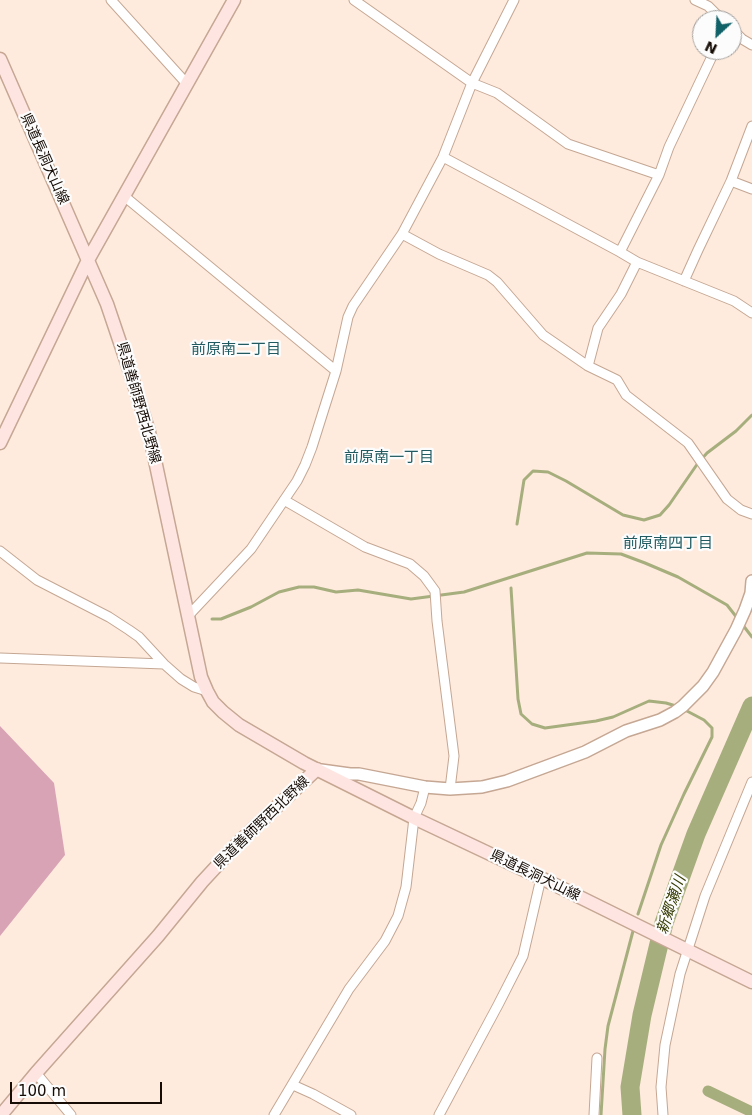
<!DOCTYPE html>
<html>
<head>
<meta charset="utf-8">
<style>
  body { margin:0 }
  #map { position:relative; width:752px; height:1115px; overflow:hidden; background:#feebde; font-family:"DejaVu Sans",sans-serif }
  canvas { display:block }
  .north { position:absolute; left:692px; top:10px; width:50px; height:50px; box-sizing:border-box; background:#fcfcfc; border:1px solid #a09c99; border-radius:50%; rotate:205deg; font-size:14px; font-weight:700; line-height:20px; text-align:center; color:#160c05 }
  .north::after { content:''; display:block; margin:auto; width:18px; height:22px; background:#116168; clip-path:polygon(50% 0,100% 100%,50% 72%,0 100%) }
  .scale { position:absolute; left:10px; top:1082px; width:152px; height:22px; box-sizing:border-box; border:2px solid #160c05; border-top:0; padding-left:6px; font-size:15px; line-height:18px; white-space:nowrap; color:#160c05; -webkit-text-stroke:4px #fcfcfc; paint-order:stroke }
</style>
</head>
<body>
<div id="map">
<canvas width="752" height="1115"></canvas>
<div class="north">N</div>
<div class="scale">100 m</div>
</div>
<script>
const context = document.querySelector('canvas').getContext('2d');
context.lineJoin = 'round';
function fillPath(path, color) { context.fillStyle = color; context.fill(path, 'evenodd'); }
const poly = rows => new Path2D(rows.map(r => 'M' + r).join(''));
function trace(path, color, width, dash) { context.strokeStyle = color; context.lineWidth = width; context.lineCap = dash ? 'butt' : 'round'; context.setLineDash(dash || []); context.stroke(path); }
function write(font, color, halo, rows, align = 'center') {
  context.font = font + ' "DejaVu Sans","Noto Sans JP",sans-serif'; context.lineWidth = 4.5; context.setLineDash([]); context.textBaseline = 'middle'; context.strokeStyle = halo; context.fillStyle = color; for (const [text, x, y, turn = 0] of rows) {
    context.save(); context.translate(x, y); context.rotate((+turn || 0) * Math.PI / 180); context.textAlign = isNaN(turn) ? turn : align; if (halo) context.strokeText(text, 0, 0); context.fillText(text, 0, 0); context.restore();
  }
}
fillPath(poly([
  [0,726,54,783,65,855,0,936]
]), '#d8a3b5');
trace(poly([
  [517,524,524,480,533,471,548,472,566,481,623,515,644,520,660,515,669,505,698,463,707,453,736,431,752,415],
  [511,588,518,699,521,714,532,724,545,728,596,721,613,717,649,701,666,703,676,706],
  [212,619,221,619,251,607,279,592,299,587,314,587,336,592,358,590,411,599,464,592,587,553,621,554,645,563,678,577,727,605,738,619],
  [742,624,752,637],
  [638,914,661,845,684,794,712,737,712,728,704,720,685,710],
  [601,1115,605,1049,608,1026,633,931]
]), '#a7ae7d', 3);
trace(poly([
  [708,1091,752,1112]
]), '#a7ae7d', 11);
trace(poly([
  [632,1115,630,1087,642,1015,664,923,696,834,752,706]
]), '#a7ae7d', 19);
const minor = poly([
  [111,0,187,84],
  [354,0,472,83,497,93,568,144,659,175],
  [695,0,708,6,722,20],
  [732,29,742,39,752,45],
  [715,50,669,147,659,175,620,252,637,262,621,294,598,328,588,366,617,380,626,395,688,443,727,499,741,510,752,514],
  [443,157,620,252],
  [731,181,752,189],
  [124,196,336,371],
  [402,234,439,254,488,275,497,282,543,335,588,366],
  [637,262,734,301,752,313],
  [684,281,698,250,731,181,752,126],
  [284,500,365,547,410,564,424,576,435,591,437,621,454,756,450,789],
  [0,551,37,580,109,617,129,630,139,637,164,664,181,679,194,687,207,691],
  [188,616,251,549,297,481,305,465,312,447,323,412,336,371,348,317,353,306,402,234,443,157,472,83,514,0],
  [0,658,164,664],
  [36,1073,71,1115],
  [293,1085,313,1094,351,1115],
  [274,1115,349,989,385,941,398,916,406,887,414,818,421,803,425,787],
  [439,1115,498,1005,523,956,541,878],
  [594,1115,597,1058],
  [663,1115,661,1087,665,1045,680,974,705,896,752,782]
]);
const tertiary = poly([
  [321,770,350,774,359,774,425,787,450,789,482,787,507,781,585,752,626,731,660,720,675,712,683,706,703,686,713,672,736,630,745,610,751,593,752,581]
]);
const secondary = poly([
  [0,59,107,304,131,375,149,432,201,677,207,691,213,702,223,712,239,725,304,763,414,818,541,878,752,982],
  [0,443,88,260,234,0],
  [1,1115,36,1073,158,936,202,882,239,842,317,769]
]);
trace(minor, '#c5a793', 11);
trace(tertiary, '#c5a793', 14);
trace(secondary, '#c5a793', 15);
trace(minor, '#fff', 9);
trace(tertiary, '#fff', 11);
trace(secondary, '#ffe5e2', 12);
write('14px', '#160c05', '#fcfcfc', [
  ["県道長洞犬山線",44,159,66],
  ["県道善師野西北野線",138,403,74],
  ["県道善師野西北野線",262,823,-44],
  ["県道長洞犬山線",535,876,26]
]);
write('15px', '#215b61', '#fcfcfc', [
  ["前原南二丁目",236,350],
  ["前原南一丁目",389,458],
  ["前原南四丁目",668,544]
]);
write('italic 15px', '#353b00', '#fcfcfc', [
  ["新郷瀬川",672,905,-71]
]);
</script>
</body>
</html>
